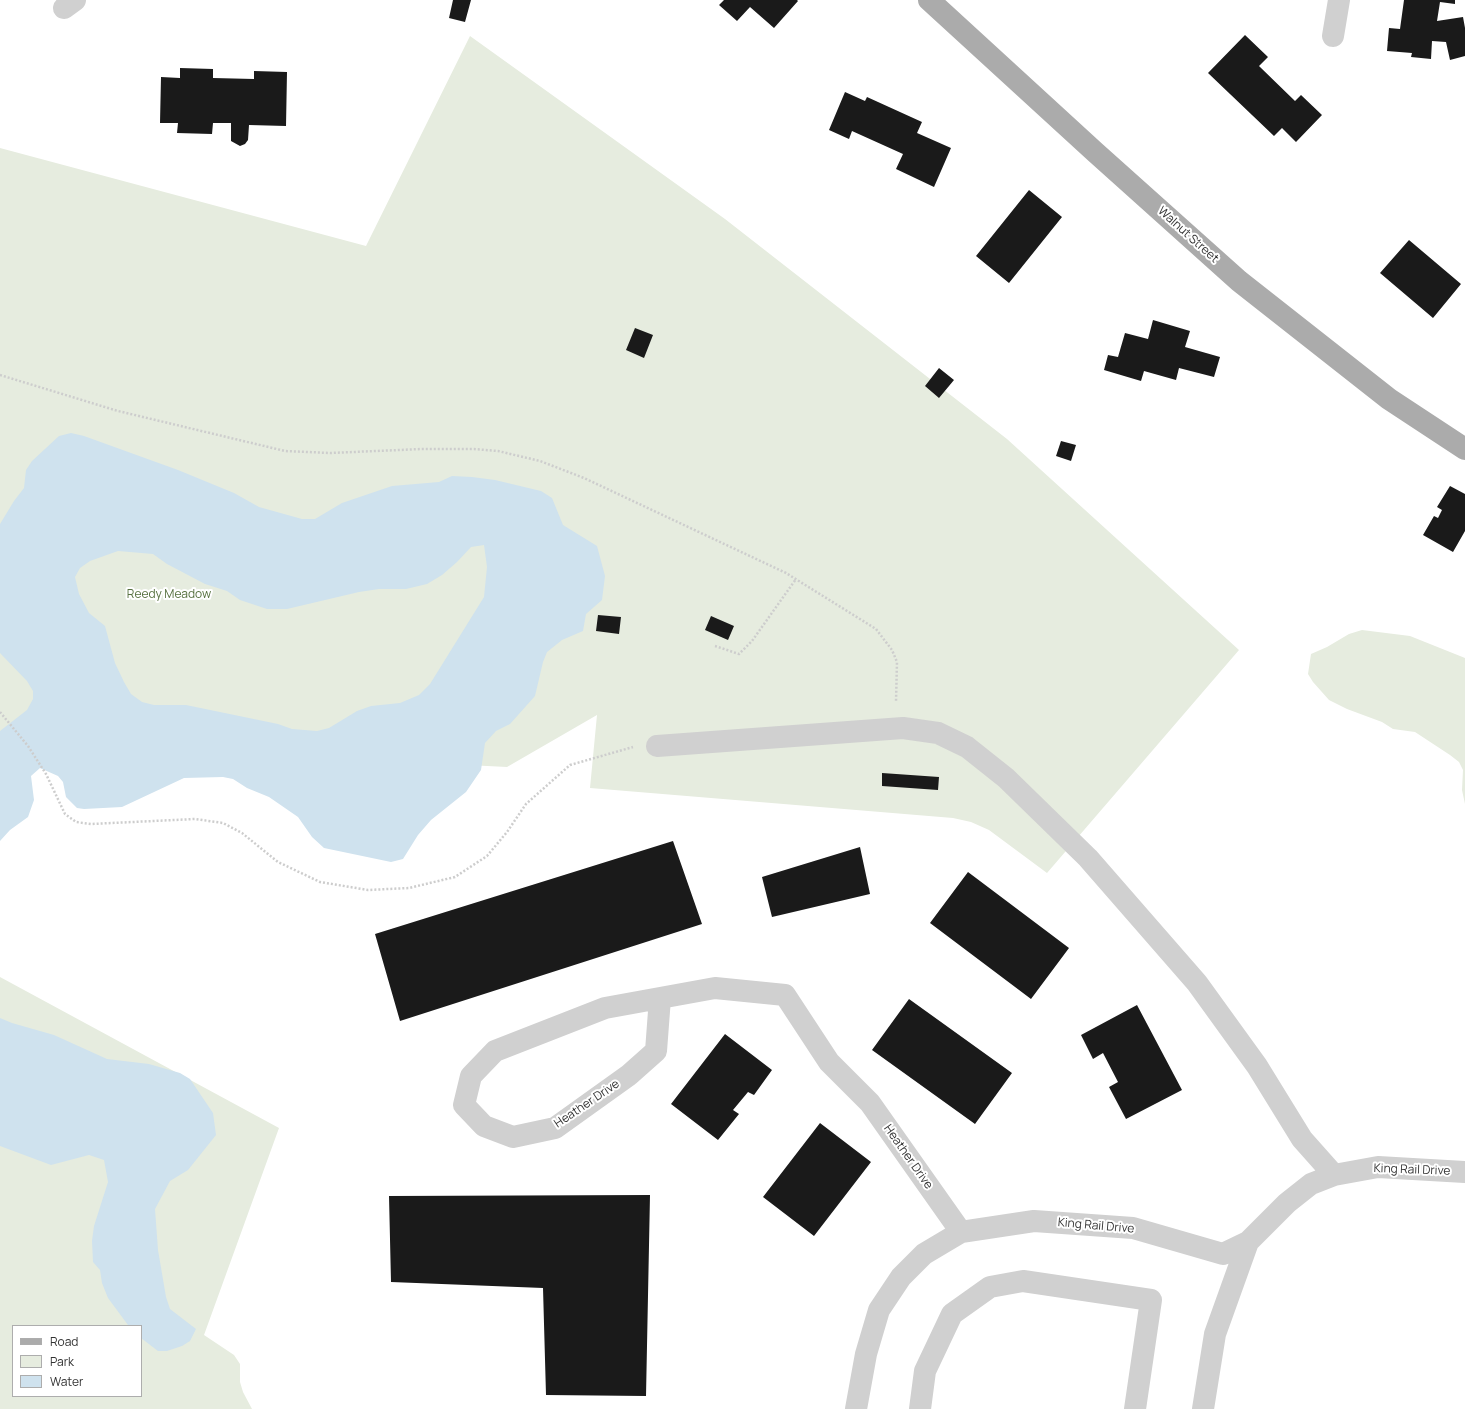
<!DOCTYPE html>
<html>
<head>
<meta charset="utf-8">
<style>
  body { margin:0 }
  #map { position:relative; width:1465px; height:1409px; overflow:hidden; background:#fff; font-family:Manrope,sans-serif }
  canvas { display:block }
  .legend { position:absolute; left:12px; top:1325px; width:130px; height:72px; box-sizing:border-box; background:#fff; border:1px solid #adadad; margin:0; padding:5px 7px; list-style:none; font-size:12px; color:#333 }
  .legend li { display:flex; align-items:center; gap:8px; height:20px }
  .legend b { width:20px; border:1px solid #adadad }
</style>
</head>
<body>
<div id="map">
<canvas width="1465" height="1409"></canvas>
<ul class="legend">
<li><b style="height:5px;background:#ababab"></b>Road</li>
<li><b style="height:11px;background:#e6ecdf"></b>Park</li>
<li><b style="height:11px;background:#cfe2ee"></b>Water</li>
</ul>
</div>
<script>
const context = document.querySelector('canvas').getContext('2d');
context.lineJoin = 'round';
function fillPath(path, color) { context.fillStyle = color; context.fill(path, 'evenodd'); }
const poly = rows => new Path2D(rows.map(r => 'M' + r).join(''));
function trace(path, color, width, dash) { context.strokeStyle = color; context.lineWidth = width; context.lineCap = dash ? 'butt' : 'round'; context.setLineDash(dash || []); context.stroke(path); }
function write(font, color, halo, rows, align = 'center') {
  context.font = font + ' Manrope,sans-serif'; context.lineWidth = 4; context.setLineDash([]); context.textBaseline = 'middle'; context.strokeStyle = halo; context.fillStyle = color; for (const [text, x, y, turn = 0] of rows) {
    context.save(); context.translate(x, y); context.rotate((+turn || 0) * Math.PI / 180); context.textAlign = isNaN(turn) ? turn : align; if (halo) context.strokeText(text, 0, 0); context.fillText(text, 0, 0); context.restore();
  }
}
fillPath(poly([
  [470,36,725,219,1007,439,1239,650,1047,873,989,830,971,822,953,818,590,788,597,715,507,767,74,745,0,784,0,148,366,246],
  [1362,630,1410,636,1465,658,1465,804,1462,790,1463,770,1459,762,1450,755,1415,732,1393,729,1382,722,1347,709,1329,700,1313,682,1308,674,1311,654,1327,647,1349,634],
  [0,977,279,1128,204,1335,234,1355,240,1364,240,1382,243,1392,252,1409,0,1409],
  [13,1326,141,1326,141,1396,13,1396]
]), '#e6ecdf');
fillPath(poly([
  [71,433,84,436,178,470,234,493,259,507,302,519,315,519,342,503,392,486,439,482,452,476,472,477,495,480,541,491,552,498,563,525,597,546,605,576,602,600,586,614,583,631,562,640,547,652,543,662,535,696,510,724,496,731,485,743,481,770,466,792,431,820,418,835,403,859,391,862,324,848,312,837,298,817,269,797,247,788,233,779,223,777,184,778,122,807,84,809,77,808,66,797,63,782,58,776,40,768,31,776,34,800,28,817,10,830,0,841,0,731,27,710,33,699,33,691,27,681,0,653,0,524,14,501,24,488,26,470,32,461,59,436],
  [484,545,487,567,484,597,430,684,419,695,400,703,371,706,357,711,329,728,317,731,292,729,278,724,186,705,154,705,142,702,131,694,124,682,115,663,105,626,89,613,79,594,75,577,80,568,90,561,118,551,153,554,167,564,205,584,227,591,240,600,267,609,287,609,359,592,379,589,406,589,427,584,442,575,457,562,471,547],
  [0,1018,12,1023,54,1035,107,1059,149,1064,180,1073,190,1079,213,1113,216,1135,188,1170,170,1181,155,1209,158,1250,166,1297,170,1309,196,1329,190,1341,182,1346,167,1351,158,1351,141,1338,141,1326,128,1325,108,1298,102,1283,100,1270,93,1262,92,1241,94,1226,108,1182,104,1160,89,1155,51,1165,0,1146]
]), '#cfe2ee');
fillPath(poly([
  [453,0,471,0,465,22,449,18],
  [724,0,797,0,798,1,774,28,750,7,737,21,719,5],
  [1404,0,1455,0,1455,4,1440,2,1437,21,1463,17,1465,28,1465,56,1450,60,1446,42,1432,41,1431,59,1411,57,1412,53,1387,51,1389,28,1400,29],
  [1245,35,1268,57,1259,66,1295,101,1301,95,1322,115,1296,142,1282,128,1274,136,1208,73],
  [180,68,213,69,213,78,254,79,254,71,287,72,286,126,249,125,248,140,245,144,240,146,231,141,231,123,213,123,212,134,177,133,178,123,160,123,161,77,180,78],
  [845,92,865,101,867,97,922,122,917,133,951,148,934,187,896,169,903,154,852,131,849,139,829,130],
  [1029,190,1062,217,1009,283,976,256],
  [1409,240,1461,284,1433,318,1380,273],
  [1153,320,1190,331,1185,347,1220,357,1214,377,1179,368,1176,380,1144,371,1141,381,1104,370,1108,355,1118,357,1125,333,1148,339],
  [635,328,653,335,644,358,626,350],
  [939,368,954,380,939,398,925,386],
  [1061,441,1076,445,1071,461,1056,456],
  [1450,486,1465,494,1465,531,1453,552,1423,535,1434,516,1438,518,1442,510,1437,507],
  [598,615,621,617,619,634,596,631],
  [711,616,734,626,728,640,705,630],
  [882,773,939,777,938,790,882,786],
  [673,841,702,924,400,1021,375,934],
  [860,847,870,894,772,917,762,877],
  [968,872,1069,948,1031,999,930,923],
  [909,999,1012,1073,975,1124,872,1050],
  [1137,1005,1182,1090,1126,1119,1109,1087,1118,1082,1103,1053,1093,1059,1081,1035],
  [725,1034,772,1070,754,1095,748,1092,733,1110,739,1114,718,1140,671,1104],
  [820,1123,871,1162,814,1236,763,1197],
  [650,1195,646,1396,546,1395,543,1288,391,1282,389,1196]
]), '#1a1a1a');
trace(poly([
  [0,375,118,411,285,451,330,453,422,449,474,449,498,451,540,461,584,478,786,573,876,629,892,650,897,662,896,702],
  [715,646,739,654,752,641,796,579],
  [0,712,28,746,46,774,65,814,76,822,91,824,195,819,223,823,242,833,278,862,320,882,368,890,409,888,455,877,487,856,507,832,526,804,570,765,633,747]
]), '#cdcdcd', 2.5, [2, 2]);
trace(poly([
  [64,8,75,0],
  [1333,36,1339,0],
  [657,746,903,728,938,733,967,747,1006,778,1088,858,1197,983,1257,1066,1302,1139,1334,1175],
  [660,998,656,1051,629,1075,555,1128,513,1137,484,1126,464,1105,471,1076,495,1051,605,1008,715,988,785,995,829,1062,870,1103,961,1232],
  [856,1409,866,1354,879,1310,901,1277,924,1254,961,1232,1034,1221,1133,1228,1223,1254,1248,1242,1287,1203,1311,1184,1334,1175,1378,1167,1465,1172],
  [920,1409,925,1371,952,1314,990,1287,1023,1281,1151,1300,1135,1409],
  [1203,1409,1215,1334,1248,1242]
]), '#d0d0d0', 22);
trace(poly([
  [929,0,1095,152,1239,281,1389,399,1465,449]
]), '#ababab', 22);
write('12px', '#333', '#fff', [
  ["Walnut Street",1188,235,42],
  ["Heather Drive",587,1104,-34],
  ["Heather Drive",908,1157,55],
  ["King Rail Drive",1412,1170,2],
  ["King Rail Drive",1096,1226,5]
]);
write('12px', '#56703f', '#fff', [
  ["Reedy Meadow",169,595]
]);
</script>
</body>
</html>
